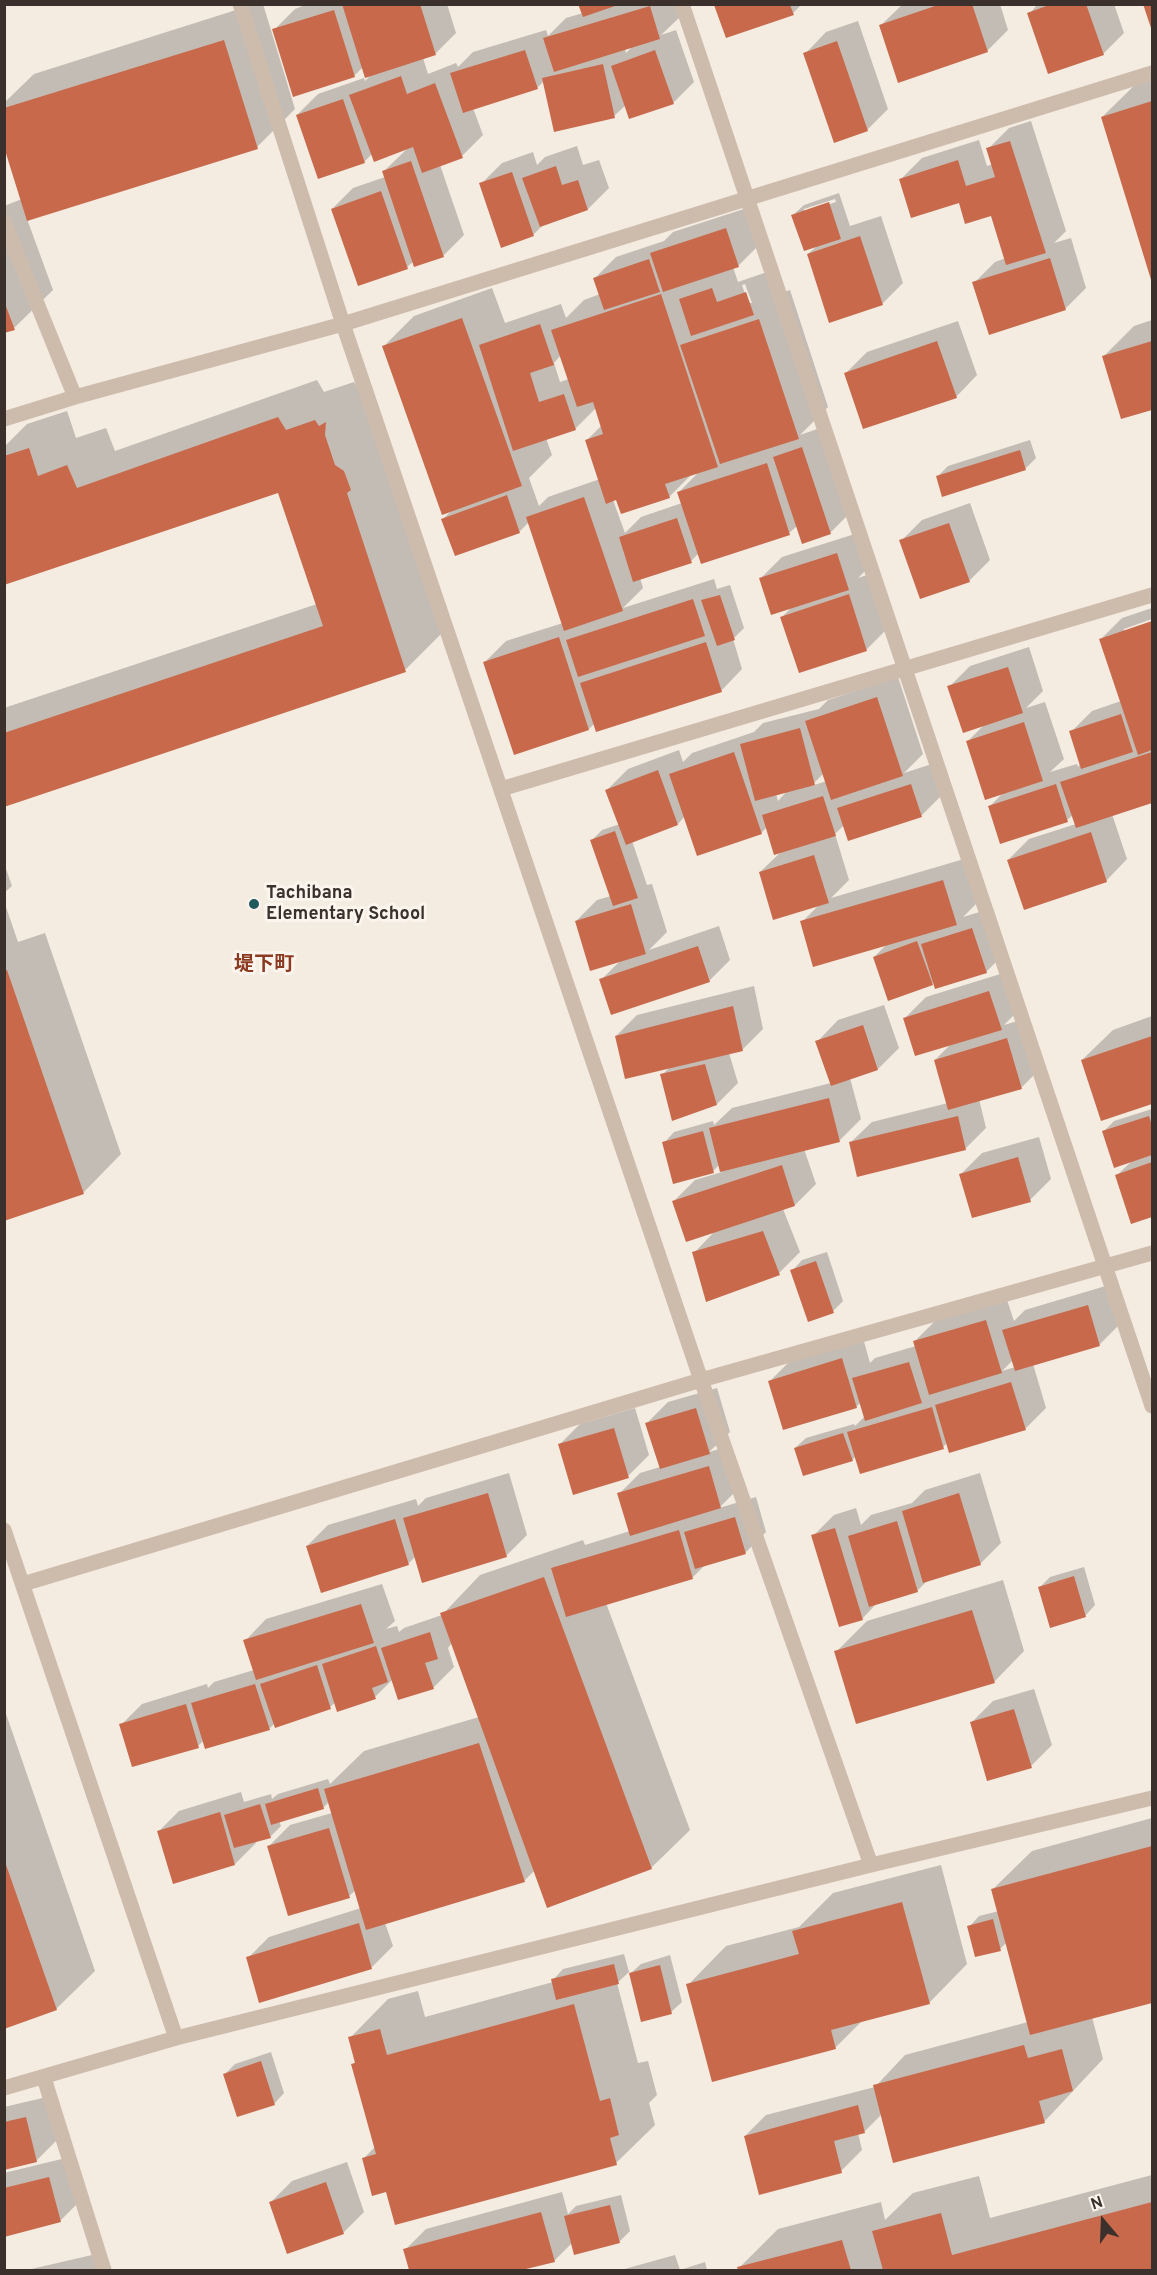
<!DOCTYPE html>
<html>
<head>
<meta charset="utf-8">
<style>
  body { margin:0 }
  #map { position:relative; width:1157px; height:2275px; overflow:hidden; background:#f4ebe1; font-family:Overpass,sans-serif }
  canvas { display:block }
  .frame { position:absolute; inset:0; border:6px solid #3b302b; pointer-events:none }
  .north { position:absolute; left:1073px; top:2191px; width:60px; height:60px; -webkit-text-stroke:4px #fbf5ee; paint-order:stroke; rotate:341deg; font-size:16px; font-weight:700; line-height:24px; text-align:center; color:#3b302b }
  .north::after { content:''; display:block; margin:auto; width:21px; height:27px; background:#3b302b; clip-path:polygon(50% 0,100% 100%,50% 72%,0 100%) }
</style>
</head>
<body>
<div id="map">
<canvas width="1157" height="2275"></canvas>
<div class="frame"></div>
<div class="north">N</div>
</div>
<script>
const context = document.querySelector('canvas').getContext('2d');
context.lineJoin = 'round';
function fillPath(path, color) { context.fillStyle = color; context.fill(path, 'evenodd'); }
const poly = rows => new Path2D(rows.map(r => 'M' + r).join(''));
function trace(path, color, width, dash) { context.strokeStyle = color; context.lineWidth = width; context.lineCap = dash ? 'butt' : 'round'; context.setLineDash(dash || []); context.stroke(path); }
function write(font, color, halo, rows, align = 'center') {
  context.font = font + ' Overpass,"Noto Sans JP",sans-serif'; context.lineWidth = 6; context.setLineDash([]); context.textBaseline = 'middle'; context.strokeStyle = halo; context.fillStyle = color; for (const [text, x, y, turn = 0] of rows) {
    context.save(); context.translate(x, y); context.rotate((+turn || 0) * Math.PI / 180); context.textAlign = isNaN(turn) ? turn : align; if (halo) context.strokeText(text, 0, 0); context.fillText(text, 0, 0); context.restore();
  }
}
fillPath(poly([
  [255,4,263,4,295,109,257,147,27,219,53,290,14,328,4,332,4,206,22,199,4,142,4,103,34,74],
  [308,4,447,4,456,33,435,54,423,58,428,74,456,63,458,67,473,52,546,30,548,36,566,18,583,13,580,4,676,4,680,17,661,35,676,30,694,82,673,103,626,105,614,116,544,81,537,88,473,108,483,135,462,156,440,165,464,235,443,256,414,261,407,267,332,209,353,188,385,177,383,172,408,148,372,154,364,162,297,115,318,94,364,78,365,81,372,74,363,67,354,76,274,30,295,9],
  [633,46,626,53,625,48],
  [716,4,802,4,793,13,727,36],
  [1000,4,1008,30,987,51,880,26,903,4],
  [1038,4,1114,4,1124,33,1103,54,1029,14],
  [858,21,888,109,867,130,805,54,826,32],
  [1152,75,1152,280,1102,117,1141,79],
  [1031,121,1066,231,1054,243,1071,238,1086,288,1065,309,974,283,995,262,1006,258,992,214,901,179,922,158,979,140,987,166,993,164,988,149,1009,128],
  [577,146,583,165,599,160,609,188,588,209,544,224,533,235,481,184,502,163,533,152,537,165,545,157],
  [839,193,850,226,881,216,903,283,882,304,808,254,818,245,793,215,804,205],
  [835,199,836,202,804,212,804,209],
  [747,208,759,245,738,266,733,267,738,282,767,272,775,295,790,290,828,407,800,435,823,427,851,512,830,533,797,526,789,533,699,553,691,561,640,578,643,588,623,608,714,579,717,589,730,585,744,628,733,639,742,669,721,691,595,723,589,729,515,753,485,662,506,641,563,623,529,522,519,532,443,519,453,509,384,346,414,316,492,288,505,323,561,304,566,318,584,300,600,294,595,278,616,257,664,241,673,232],
  [745,284,752,303,748,303,742,285],
  [561,355,569,379,560,382,554,363],
  [596,408,602,425,587,440,600,479,548,497,539,506,529,478,552,455,546,438,575,429],
  [700,471,679,492,682,503,641,517,625,533,613,500,669,497,692,474],
  [1152,320,1152,408,1122,417,1104,356,1134,326],
  [958,321,977,375,956,397,846,373,867,352],
  [317,380,324,392,354,382,358,388,443,632,405,670,4,805,4,708,317,604,279,491,4,584,4,447,27,424,67,411,76,438,106,428,115,451],
  [1030,440,1036,458,1026,468,943,495,937,477,948,466],
  [970,503,990,560,969,581,901,541,922,520],
  [858,533,869,567,858,578,870,574,887,629,866,650,782,617,793,606,761,578,782,557],
  [1152,608,1152,619,1124,629,1124,632,1152,623,1152,801,1112,814,1127,859,1106,881,1008,860,1029,839,1076,824,1073,815,1067,820,989,807,1004,792,968,741,985,724,949,687,970,666,1029,647,1043,691,1026,708,1045,702,1064,759,1050,772,1077,764,1078,767,1081,763,1071,732,1092,711,1121,701,1101,639,1122,618],
  [898,677,923,754,904,773,932,764,942,795,921,816,844,825,835,834,849,880,831,898,964,859,977,903,963,917,993,908,1007,951,986,972,934,981,932,984,874,957,887,944,802,922,820,904,760,872,782,851,767,827,761,833,685,816,678,824,632,841,647,885,652,884,667,932,649,950,719,926,730,960,709,981,601,980,620,961,576,921,597,900,611,896,592,840,602,830,620,824,607,790,628,769,679,750,683,762,692,753,754,732,763,723,819,709,828,700],
  [824,773,827,781,811,786],
  [788,790,778,801,776,794],
  [4,863,12,886,4,893],
  [5,904,18,942,45,933,121,1154,83,1193,4,1220],
  [1010,971,1022,1007,1004,1025,1028,1018,1043,1066,1022,1087,979,1099,986,1128,965,1149,850,1143,872,1122,948,1103,935,1060,952,1043,905,1018,926,997],
  [754,986,763,1029,742,1050,729,1053,738,1083,717,1104,662,1075,670,1067,616,1036,637,1015],
  [884,1005,899,1048,878,1069,850,1078,861,1119,840,1140,804,1149,816,1184,795,1205,783,1209,800,1252,779,1273,694,1253,716,1230,674,1201,695,1180,722,1172,720,1164,713,1171,664,1143,674,1132,713,1121,714,1125,732,1108,831,1083,817,1042,838,1020],
  [1152,1016,1152,1102,1102,1119,1082,1060,1113,1030],
  [1152,1109,1152,1215,1132,1222,1117,1175,1132,1161,1103,1132,1114,1121],
  [1039,1137,1051,1179,1030,1200,961,1174,982,1153],
  [827,1252,843,1301,833,1311,792,1271,802,1260],
  [1109,1285,1121,1323,1100,1344,1033,1364,1046,1408,1025,1429,947,1443,943,1447,856,1456,852,1460,795,1448,806,1438,854,1424,855,1426,865,1416,861,1402,856,1407,770,1381,791,1360,863,1338,870,1363,875,1358,916,1346,914,1342,935,1321,1007,1300,1014,1321,1025,1310],
  [1013,1360,1015,1367,1002,1371],
  [717,1388,730,1432,709,1452,730,1446,741,1486,719,1508,756,1497,766,1532,745,1553,705,1565,692,1578,606,1603,690,1830,651,1868,535,1870,524,1881,385,1923,393,1946,372,1967,260,2001,248,1958,269,1937,361,1908,356,1890,349,1896,269,1846,290,1825,332,1813,329,1802,323,1808,279,1821,281,1826,270,1837,255,1841,256,1843,235,1864,158,1832,179,1811,241,1792,244,1802,271,1794,272,1799,278,1794,328,1779,330,1784,364,1751,479,1717,452,1643,448,1648,454,1667,433,1688,393,1679,375,1697,336,1702,330,1707,275,1723,269,1729,204,1740,198,1746,121,1725,142,1704,207,1684,208,1688,214,1682,254,1670,245,1641,266,1619,382,1584,395,1621,386,1629,397,1626,399,1632,404,1628,442,1615,480,1575,583,1540,585,1545,630,1531,619,1494,640,1473,660,1467,647,1423,668,1402],
  [635,1408,649,1455,628,1476,559,1445,580,1424],
  [509,1473,527,1535,506,1556,416,1556,408,1564,307,1546,328,1525,416,1499,418,1506,426,1498],
  [980,1473,1001,1543,980,1564,928,1580,917,1591,878,1602,862,1619,813,1536,834,1515,856,1508,861,1525,871,1515,912,1503,925,1490],
  [1084,1567,1095,1605,1085,1616,1039,1588,1050,1577],
  [1003,1580,1024,1651,994,1682,836,1652,867,1621],
  [1034,1689,1052,1745,1031,1766,972,1722,993,1701],
  [4,1708,95,1971,56,2009,4,2027],
  [1152,1818,1152,2001,1092,2017,1103,2059,1044,2122,882,2114,865,2131,858,2133,862,2150,841,2171,745,2136,766,2115,875,2087,905,2055,1028,2022,1007,1942,1000,1949,969,1927,979,1916,999,1911,993,1889,1032,1851],
  [941,1865,967,1964,929,2003,863,2020,835,2048,688,1985,726,1946,799,1927,833,1893],
  [624,1954,629,1972,617,1983,638,2063,648,2061,657,2095,649,2103,655,2125,616,2163,387,2190,363,2159,375,2147,353,2064,356,2061,350,2038,388,1999,418,1991,425,2017,553,1982,553,1980,563,1969],
  [670,1955,682,2002,671,2012,630,1974,641,1964],
  [271,2052,284,2093,274,2104,225,2074,235,2064],
  [47,2097,57,2140,36,2161,4,2168,4,2107],
  [70,2157,81,2200,60,2221,4,2235,4,2173],
  [347,2162,364,2212,343,2233,271,2202,292,2181],
  [1152,2175,1152,2270,740,2270,739,2268,778,2229,881,2202,885,2220,913,2193,979,2176,990,2218],
  [562,2192,568,2214,576,2206,621,2195,630,2231,619,2242,572,2243,554,2261,517,2270,410,2270,405,2250,426,2229],
  [105,2252,109,2270,27,2270],
  [675,2255,680,2270,705,2262,707,2270,621,2270]
]), '#0003');
fillPath(poly([
  [342,4,420,4,436,55,365,78],
  [578,4,618,4,618,5,583,17],
  [941,4,972,4,988,52,898,83,879,25],
  [1052,4,1086,4,1104,55,1048,74,1027,13],
  [1143,4,1152,4,1152,31],
  [714,5,790,5,794,15,726,38],
  [650,6,660,39,554,72,543,38],
  [334,10,355,77,293,97,272,29],
  [224,40,258,149,27,221,4,147,4,108],
  [837,41,868,131,834,143,803,53],
  [525,50,538,89,463,113,450,73],
  [655,50,674,104,629,119,611,66],
  [603,64,615,118,554,132,542,78],
  [401,76,407,94,435,83,463,158,422,173,413,147,374,162,349,95],
  [343,99,365,163,318,179,296,115],
  [1152,101,1152,283,1101,117],
  [1010,141,1046,253,1006,265,991,216,965,224,959,203,911,218,899,179,958,160,966,186,995,177,986,148],
  [411,161,444,257,414,267,382,171],
  [556,166,562,185,578,180,588,210,540,227,522,178],
  [512,172,534,236,501,248,479,183],
  [381,191,408,269,358,286,331,209],
  [829,202,841,239,804,251,791,215],
  [726,228,739,267,663,292,650,253],
  [860,236,883,305,829,323,807,254],
  [1050,258,1066,310,989,335,972,282],
  [649,259,660,292,604,310,593,278],
  [712,288,717,302,746,292,754,315,691,336,679,299],
  [661,294,718,467,665,484,670,498,621,514,616,500,606,504,585,440,603,434,593,402,577,407,551,330],
  [4,301,15,330,4,333],
  [462,318,522,486,442,515,382,346],
  [759,319,799,439,720,464,680,345],
  [540,324,554,365,530,373,539,402,564,394,576,430,513,451,479,345],
  [937,341,957,398,863,429,844,373],
  [1152,341,1152,410,1121,419,1102,356],
  [278,417,286,430,315,420,319,426,326,422,325,435,335,465,344,471,351,490,347,493,406,672,4,807,4,733,323,626,278,493,4,585,4,456,29,448,38,476,67,465,77,488],
  [802,447,831,534,802,544,773,457],
  [1020,450,1026,470,942,497,936,476],
  [767,463,790,535,701,564,677,492],
  [507,495,520,533,455,556,441,519],
  [584,497,623,611,564,631,526,517],
  [677,518,692,563,633,582,619,537],
  [949,523,970,582,920,599,899,540],
  [837,553,849,590,771,615,759,578],
  [849,594,867,651,799,673,780,617],
  [720,595,735,640,717,646,701,600],
  [693,599,705,636,578,677,566,640],
  [1152,621,1152,750,1138,755,1099,639],
  [559,637,589,730,514,755,483,662],
  [706,642,722,692,596,732,580,683],
  [1008,667,1023,713,963,733,947,686],
  [877,697,903,776,831,800,805,721],
  [1121,714,1133,752,1081,769,1069,731],
  [1024,722,1043,781,985,800,966,741],
  [800,728,815,785,755,801,740,744],
  [734,752,762,834,697,856,669,774],
  [1152,752,1152,803,1076,828,1060,782],
  [658,770,678,825,626,845,605,790],
  [911,784,922,817,848,841,837,808],
  [1056,784,1068,822,1000,844,988,806],
  [823,796,836,836,774,855,762,815],
  [615,831,638,898,613,906,590,840],
  [1091,832,1107,882,1024,910,1007,860],
  [814,855,829,903,773,920,759,872],
  [943,880,957,925,813,967,800,921],
  [631,904,646,954,590,971,575,921],
  [972,928,987,973,935,989,921,944],
  [917,941,933,985,888,1001,873,957],
  [698,946,710,982,611,1015,599,979],
  [7,970,84,1194,4,1221,4,971],
  [989,991,1002,1030,915,1056,903,1018],
  [733,1006,743,1051,625,1079,615,1036],
  [863,1025,878,1070,831,1086,815,1041],
  [1152,1036,1152,1104,1101,1121,1081,1060],
  [1007,1038,1022,1089,948,1110,934,1060],
  [705,1064,717,1105,672,1121,660,1074],
  [829,1098,840,1142,720,1172,709,1128],
  [958,1116,966,1150,857,1177,849,1142],
  [1149,1116,1152,1126,1152,1155,1114,1168,1102,1131],
  [703,1131,714,1173,673,1184,662,1142],
  [1018,1157,1031,1202,972,1218,959,1174],
  [1152,1162,1152,1217,1131,1224,1115,1175],
  [782,1165,795,1206,686,1242,672,1201],
  [763,1231,780,1275,706,1302,692,1252],
  [816,1261,834,1313,808,1322,790,1270],
  [1088,1305,1100,1346,1015,1371,1002,1330],
  [986,1320,1002,1373,929,1395,913,1341],
  [842,1358,857,1408,783,1430,768,1381],
  [909,1362,922,1403,865,1421,852,1378],
  [1011,1382,1026,1430,949,1453,935,1405],
  [932,1407,944,1449,860,1474,847,1432],
  [696,1408,710,1454,660,1469,645,1423],
  [614,1428,629,1478,573,1495,558,1444],
  [843,1433,853,1461,803,1476,794,1448],
  [709,1466,721,1508,630,1536,617,1493],
  [488,1493,507,1557,422,1583,403,1518],
  [959,1493,981,1565,923,1583,902,1511],
  [735,1517,746,1554,695,1569,684,1532],
  [395,1519,409,1565,321,1593,306,1546],
  [897,1521,918,1592,869,1607,848,1536],
  [835,1528,863,1620,839,1627,811,1535],
  [679,1530,693,1579,566,1617,551,1568],
  [1074,1576,1086,1617,1050,1628,1038,1587],
  [544,1577,652,1869,547,1908,440,1613],
  [361,1604,374,1643,256,1680,243,1640],
  [972,1610,995,1683,856,1724,834,1651],
  [430,1632,438,1659,425,1663,434,1689,398,1700,381,1648],
  [376,1646,388,1682,372,1688,376,1699,337,1712,322,1664],
  [317,1665,331,1709,275,1728,260,1684],
  [255,1684,270,1730,205,1749,191,1703],
  [186,1704,199,1748,132,1767,119,1724],
  [1014,1709,1032,1768,987,1781,970,1722],
  [479,1743,525,1882,366,1930,324,1789],
  [318,1788,324,1809,271,1825,265,1804],
  [260,1804,271,1838,234,1848,224,1815],
  [220,1812,235,1865,173,1884,157,1831],
  [329,1828,350,1898,288,1916,267,1846],
  [1152,1846,1152,2003,1030,2035,991,1889],
  [4,1859,57,2010,4,2029],
  [902,1902,930,2004,831,2030,836,2049,712,2082,686,1984,799,1954,792,1931],
  [993,1919,1001,1951,975,1957,967,1926],
  [359,1923,372,1969,259,2003,246,1957],
  [614,1964,619,1984,556,2000,551,1979],
  [660,1965,672,2014,641,2022,629,1973],
  [574,2004,600,2101,610,2098,619,2135,610,2138,617,2165,395,2225,386,2192,372,2196,362,2158,376,2154,351,2064,355,2063,348,2037,380,2029,387,2055],
  [1024,2045,1028,2058,1062,2049,1073,2091,1039,2101,1045,2123,893,2163,873,2085],
  [261,2061,275,2105,237,2117,223,2074],
  [858,2105,865,2133,834,2141,842,2173,759,2195,744,2136],
  [26,2117,37,2162,4,2170,4,2122],
  [49,2177,61,2222,4,2237,4,2188],
  [326,2182,344,2234,287,2254,269,2202],
  [1152,2202,1152,2270,883,2270,872,2231,941,2213,952,2255],
  [610,2205,620,2243,574,2255,564,2216],
  [541,2212,555,2262,522,2270,409,2270,403,2249],
  [842,2240,851,2270,738,2270,737,2267]
]), '#c8694b');
trace(poly([
  [240,4,343,324,701,1380,871,1865],
  [682,4,1152,1406],
  [4,222,75,397],
  [4,419,75,397,343,324,1152,73],
  [501,789,1152,595],
  [4,1530,176,2038],
  [23,1584,701,1380,1152,1253],
  [44,2078,104,2270],
  [4,2088,176,2038,871,1865,1152,1798]
]), '#cdbbac', 15);
for (const [x, y, r, color] of [
  [254,904,6,"#1f5a5e"]
]) { const dot = new Path2D(); dot.arc(x, y, r, 0, 2 * Math.PI); context.fillStyle = color; context.fill(dot); trace(dot, '#fbf5ee', 2); }
write('bold 18px', '#3b302b', '#fbf5ee', [
  ["Tachibana",266,894],
  ["Elementary School",266,915]
], 'left');
write('bold 20px', '#8c3b22', '#fbf5ee', [
  ["堤下町",264,966]
]);
</script>
</body>
</html>
